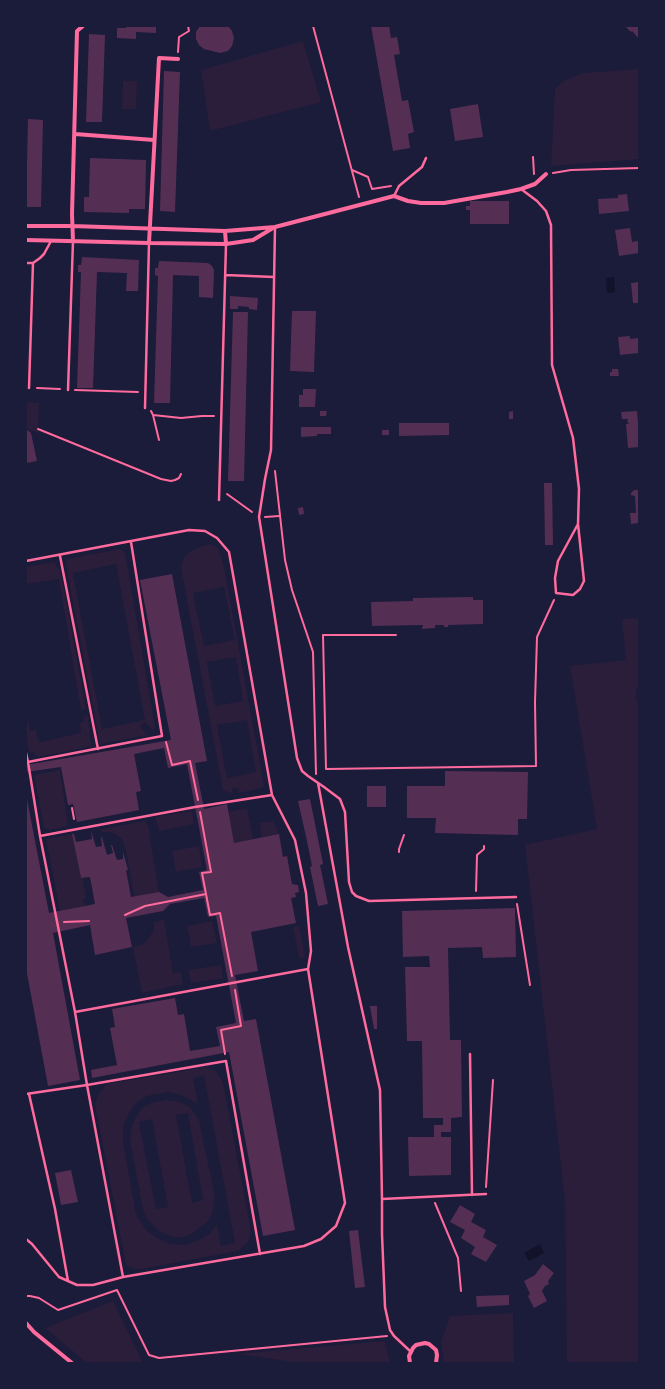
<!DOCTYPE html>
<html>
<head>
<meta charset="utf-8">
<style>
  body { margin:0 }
  #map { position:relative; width:665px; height:1389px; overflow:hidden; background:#1b1b3a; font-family:"Libre Baskerville",serif }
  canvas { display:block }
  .frame { position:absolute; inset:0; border:27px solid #1b1b3a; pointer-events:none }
</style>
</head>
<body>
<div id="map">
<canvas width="665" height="1389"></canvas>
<div class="frame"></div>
</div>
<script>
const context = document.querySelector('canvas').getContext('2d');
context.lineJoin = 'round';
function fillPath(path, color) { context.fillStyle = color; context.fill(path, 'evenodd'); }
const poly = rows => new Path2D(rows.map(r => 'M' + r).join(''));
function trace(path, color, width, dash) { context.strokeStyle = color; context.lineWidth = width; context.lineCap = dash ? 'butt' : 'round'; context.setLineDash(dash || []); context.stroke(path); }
fillPath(poly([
  [303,41,321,102,210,131,201,70],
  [639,69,639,159,551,166,555,89,561,83,566,80,583,73],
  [123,81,137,81,136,109,122,109],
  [26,402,39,403,38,433,26,428],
  [211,544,218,548,223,562,264,785,262,788,239,793,238,788,232,789,233,794,223,790,181,568,183,559,191,551,202,546],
  [224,587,235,640,204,646,193,593],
  [236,657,243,701,215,706,207,662],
  [247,720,256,772,227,778,217,725],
  [120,549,125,552,155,727,154,731,145,722,140,726,147,735,100,744,67,571,66,559],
  [116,564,145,720,102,729,73,573],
  [54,562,61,573,86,709,81,710,59,579,26,584,26,567],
  [639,618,639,685,636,690,636,696,639,708,639,1363,567,1363,565,1201,525,845,597,829,570,666,626,660,622,619],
  [26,710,30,731,36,730,38,741,41,742,81,733,80,723,84,722,83,717,88,716,91,745,88,747,38,757,35,755,35,753,33,752,31,753,29,751,26,735],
  [60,770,68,826,49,830,44,828,34,775],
  [247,808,253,839,234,843,228,812],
  [192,811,194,824,159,831,155,817],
  [145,821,148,825,159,892,134,897,127,856,124,844,121,838,115,834,111,832,102,832,101,829],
  [273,821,279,834,261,837,260,823],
  [72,834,81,878,83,878,86,898,83,899,85,906,60,911,46,839],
  [199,846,202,867,176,872,172,851],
  [164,920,173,973,181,972,183,984,142,993,133,947,142,945,147,940,154,930,154,922],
  [212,921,217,943,191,947,187,926],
  [299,926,305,955,302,959,299,957,293,927],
  [221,965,223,978,191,983,189,970],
  [207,1067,216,1071,223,1082,251,1231,248,1242,238,1251,141,1269,134,1269,126,1265,95,1104,100,1092,107,1084],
  [204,1075,235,1243,221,1246,217,1224,210,1234,197,1241,185,1245,170,1244,159,1239,146,1230,136,1215,123,1142,123,1126,129,1113,136,1103,147,1096,169,1092,181,1095,198,1104,193,1078],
  [167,1100,180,1102,190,1107,199,1120,215,1197,212,1214,208,1221,193,1233,185,1237,174,1237,164,1234,158,1230,147,1219,143,1209,130,1140,131,1130,134,1121,142,1108,154,1102],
  [188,1113,203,1200,192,1203,176,1115],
  [152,1119,168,1207,156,1209,139,1122],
  [113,1301,143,1363,87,1363,45,1328],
  [513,1313,514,1363,444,1363,441,1341,448,1323,449,1316],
  [385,1341,390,1363,301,1363,237,1354]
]), '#2a1e3b');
fillPath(poly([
  [614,277,615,292,607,293,606,278],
  [540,1244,544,1253,529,1261,524,1253]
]), '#12122b');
fillPath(poly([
  [126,26,156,26,156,33,136,32,136,39,117,38,117,28,126,28],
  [200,26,228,26,232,31,234,38,232,46,228,51,220,53,204,49,199,45,196,39,196,32],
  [371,26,389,26,391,38,397,37,400,54,394,55,402,101,408,100,414,132,408,134,410,148,393,151],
  [625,26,639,26,639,39,632,31,631,32],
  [89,34,105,35,102,122,86,122],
  [164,71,180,72,175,212,160,211],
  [478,104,483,137,455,141,450,109],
  [28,119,43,120,41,207,26,207],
  [90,158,146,160,145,209,129,209,129,213,84,212,84,197,89,197],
  [627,194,629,211,599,214,598,199,618,198,618,195],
  [470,201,509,201,509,224,470,224,470,210,466,210,466,206,470,206],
  [630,228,632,242,638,241,639,253,619,256,615,230],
  [82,257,139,260,138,291,126,291,127,273,97,272,93,388,77,388,81,272,78,272,78,265,81,265],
  [159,261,208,263,212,266,214,270,213,298,199,297,199,276,173,275,170,403,154,403,158,276,155,275,155,268,158,268],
  [639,282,639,303,633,303,631,283],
  [230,296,258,298,257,310,249,309,249,307,238,306,238,309,230,309],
  [292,311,316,311,314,372,290,371],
  [233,312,248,312,244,481,228,481],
  [630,336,630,339,639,338,639,353,620,355,618,337],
  [612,369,618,369,619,376,610,376,610,372,612,372],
  [303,389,316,389,315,407,299,407,299,395,303,395],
  [320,411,327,411,326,416,320,416],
  [513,411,513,419,509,419,509,412],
  [637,411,638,423,639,423,639,447,628,448,626,424,629,424,627,421,628,420,628,419,622,419,621,412],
  [399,423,449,423,449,435,399,436],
  [301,427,331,427,331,434,317,434,317,436,301,437],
  [26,429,31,433,37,461,26,463],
  [382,430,389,430,389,435,382,435],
  [544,483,552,483,553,545,545,545],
  [634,490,639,490,639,523,631,524,630,513,636,513,635,496,631,495,631,493],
  [303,507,304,514,299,515,298,508],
  [172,574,207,761,195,763,204,809,227,804,234,843,279,834,283,857,287,856,292,884,298,885,299,892,295,893,296,897,291,898,296,923,251,932,258,971,235,975,244,1021,256,1019,295,1230,263,1236,229,1052,92,1078,91,1070,117,1065,110,1028,115,1027,112,1009,175,998,178,1015,184,1014,190,1051,220,1046,216,1027,236,1023,216,916,208,917,204,898,170,904,163,911,126,918,132,947,95,955,90,925,53,933,80,1080,48,1086,26,968,26,794,49,913,95,904,90,877,81,878,72,834,74,834,76,842,92,839,91,830,96,847,102,846,101,837,102,837,107,855,113,853,111,845,112,845,117,860,123,859,123,852,128,870,126,870,131,897,159,892,168,897,203,890,199,872,207,870,187,764,168,768,164,748,134,754,141,791,136,792,139,810,77,822,73,804,68,805,61,767,26,772,26,765,171,740,140,580],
  [473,597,473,600,483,600,483,624,448,625,448,627,444,627,444,625,435,625,435,628,422,629,423,625,372,626,371,602,413,601,413,598],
  [445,771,528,772,527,819,518,819,518,835,435,833,436,818,407,818,407,786,445,786],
  [367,786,386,786,386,807,367,807],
  [310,799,323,864,320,865,328,904,318,906,310,867,312,866,307,841,298,801],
  [515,908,516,957,483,958,482,947,448,948,450,1040,461,1040,462,1117,451,1118,451,1132,441,1132,441,1137,451,1137,451,1175,409,1176,408,1137,434,1137,434,1125,443,1125,443,1118,423,1118,422,1041,407,1041,405,967,430,967,429,956,403,957,402,911],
  [370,1006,377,1006,377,1029,374,1029],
  [71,1170,78,1202,61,1205,55,1173],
  [460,1205,475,1214,471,1222,486,1230,483,1237,497,1245,486,1262,471,1254,475,1247,461,1238,465,1230,450,1222],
  [358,1230,365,1287,355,1288,349,1231],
  [543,1264,554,1273,548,1281,549,1284,545,1286,542,1291,547,1301,534,1308,528,1296,530,1294,524,1281,535,1275],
  [509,1295,509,1305,477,1307,476,1296]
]), '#542f53');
trace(poly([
  [313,26,359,197],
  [178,52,179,37,189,31,188,26],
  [533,157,534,174],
  [352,170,368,177,372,189,391,186],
  [553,173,571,170,639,168],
  [37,388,60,389],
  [75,390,138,392],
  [151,411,153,415,159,440],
  [153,415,181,418,202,416,214,416],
  [38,429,161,479,171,481,175,480,179,478,181,474],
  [275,471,285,560,292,590,313,652,316,774],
  [227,494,252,512],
  [265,517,279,516],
  [396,635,323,635,326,769,536,766,535,702,537,637,554,600],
  [166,742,172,765,190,761,198,800],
  [72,808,74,819],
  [200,812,211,872,202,873,210,915,220,913,232,976],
  [399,852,399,849,404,835],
  [476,891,477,855,484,849,484,846],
  [517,904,530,985],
  [125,915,145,906,206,894],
  [64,922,89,921],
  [225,1054,221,1030,241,1026,235,990],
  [486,1187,493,1080],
  [435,1203,458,1258,461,1291],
  [26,1296,30,1296,39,1298,58,1310,117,1290,149,1355,159,1358,387,1336]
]), '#ff6b9d', 2);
trace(poly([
  [521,189,537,201,546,211,551,225,552,365,573,438,579,489,578,524,584,581,580,589,573,595,556,593,555,578,558,561,578,524],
  [394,196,399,186,422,167,426,158],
  [275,227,271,450,265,479,259,517,297,758,302,771,308,776,324,787,340,799,345,812,349,882,352,892,356,896,369,901,516,897],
  [26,263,33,263,40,258,44,254,51,241],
  [225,275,274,277],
  [29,388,33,263],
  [68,390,73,241],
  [145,408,149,243],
  [219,500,226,244],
  [60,556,98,749],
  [26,561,189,530,205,531,217,538,229,552,272,795,295,840,306,893,311,951,308,969,345,1203,336,1226,321,1239,304,1246,123,1277,93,1285,77,1285,59,1277,32,1244,26,1239],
  [26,753,28,762,162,736,131,542],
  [26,763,28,762,40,836,75,1012,87,1085,26,1094],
  [318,783,348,947,380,1090,382,1199,382,1234,385,1307,390,1330,394,1336,410,1351],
  [40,836,195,807,272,795],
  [75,1012,308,969],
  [470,1054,472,1195],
  [29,1094,55,1209,68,1281],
  [382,1199,486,1194],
  [123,1277,87,1085,226,1061,260,1254]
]), '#ff6b9d', 2.5);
trace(poly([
  [75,134,154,140],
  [26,226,72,226,225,231,275,227,394,196,408,201,421,203,444,203,507,192,521,189,535,184,546,174],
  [225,231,226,244],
  [26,240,149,243,226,244,253,240,273,228],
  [73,241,72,214,77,31,83,26],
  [149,243,159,58,178,59],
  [26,1323,34,1332,72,1363],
  [410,1363,409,1356,413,1348,416,1345,425,1343,429,1344,436,1350,437,1355,436,1363]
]), '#ff6b9d', 4);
</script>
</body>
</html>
